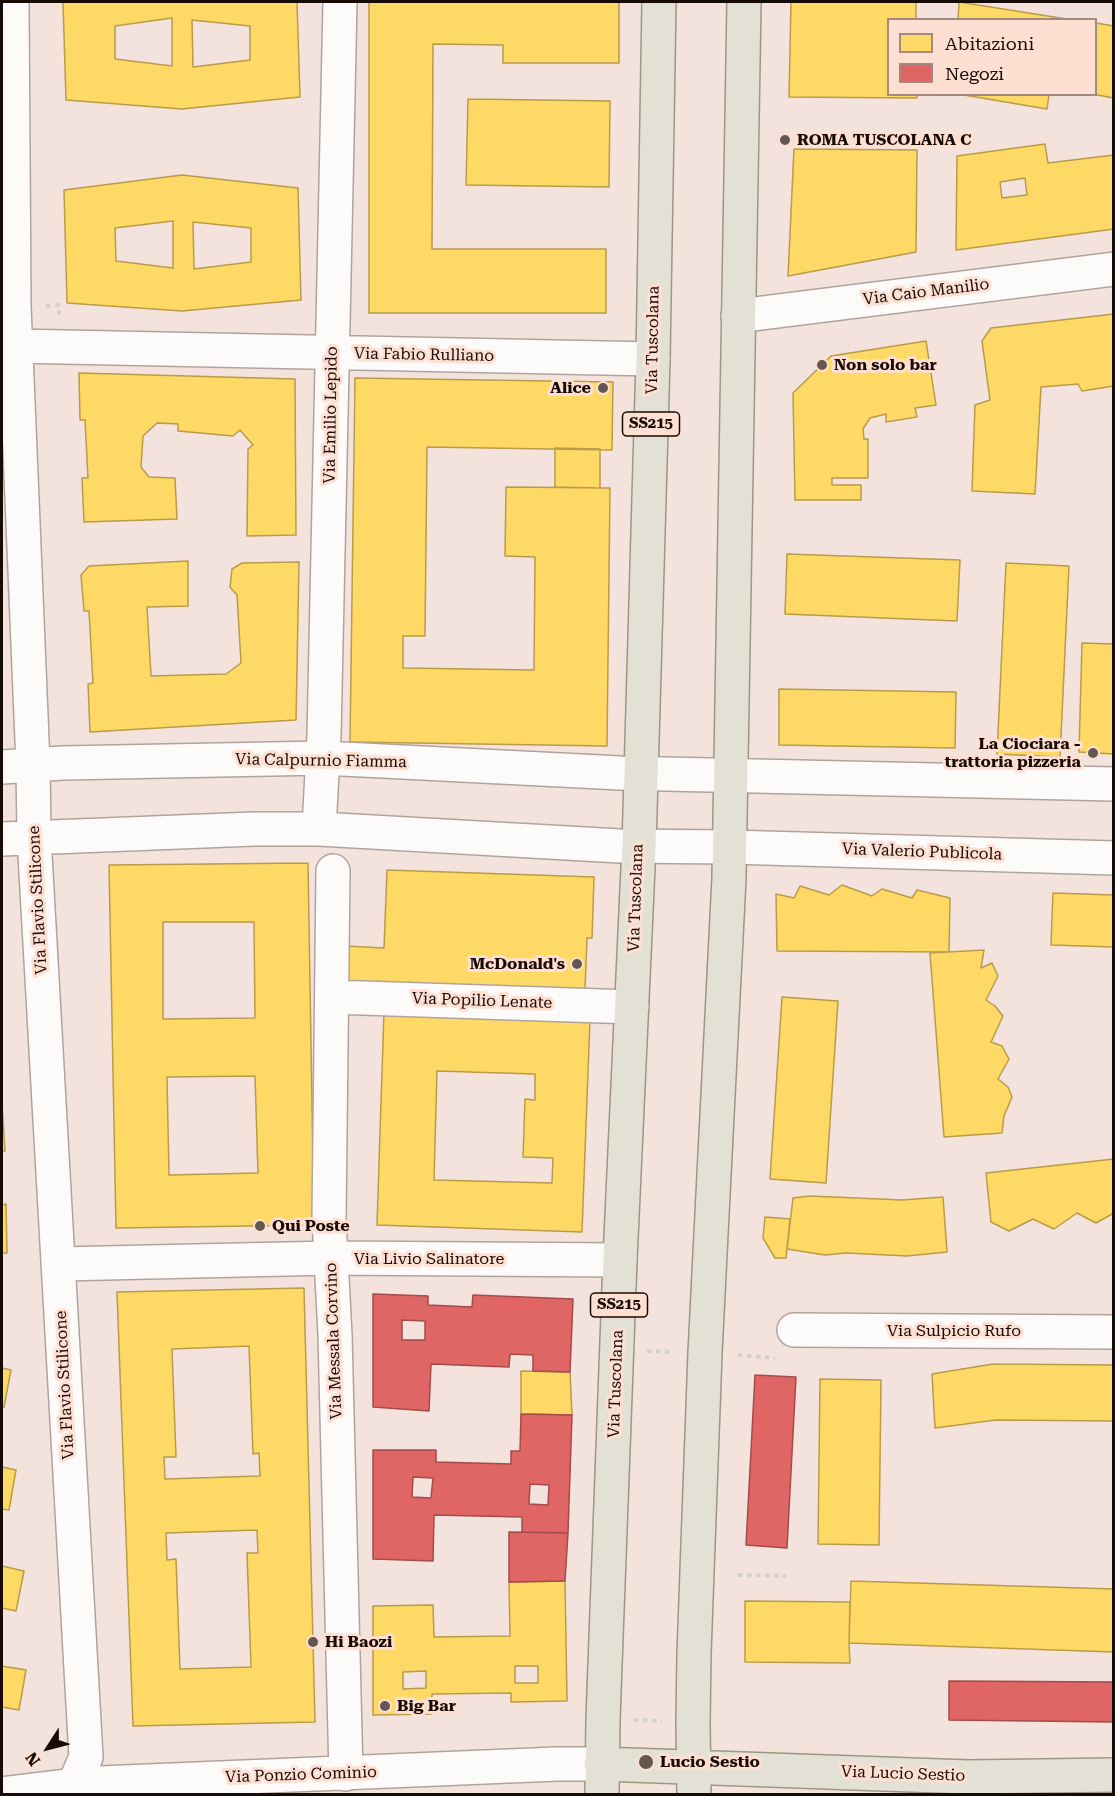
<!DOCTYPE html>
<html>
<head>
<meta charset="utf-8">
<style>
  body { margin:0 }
  #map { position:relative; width:1115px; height:1796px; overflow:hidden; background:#f4e3dc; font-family:"Roboto Serif",serif }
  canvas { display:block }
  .frame { position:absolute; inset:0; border:3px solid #170b06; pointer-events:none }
  .legend { position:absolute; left:887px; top:18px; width:210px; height:78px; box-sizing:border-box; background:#ffdfd2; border:2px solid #a28a80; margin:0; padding:8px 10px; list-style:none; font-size:18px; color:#170b06 }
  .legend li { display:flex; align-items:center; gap:12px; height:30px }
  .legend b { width:30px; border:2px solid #a28a80 }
  .north { position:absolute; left:18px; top:1718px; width:60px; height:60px; -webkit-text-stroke:4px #ffdfd2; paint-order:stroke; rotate:234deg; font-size:16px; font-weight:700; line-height:24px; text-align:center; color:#170b06 }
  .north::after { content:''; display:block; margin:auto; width:21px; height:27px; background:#170b06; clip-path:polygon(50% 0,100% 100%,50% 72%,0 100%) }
</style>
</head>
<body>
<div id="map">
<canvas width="1115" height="1796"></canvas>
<div class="frame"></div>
<ul class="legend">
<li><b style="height:16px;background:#ffd966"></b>Abitazioni</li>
<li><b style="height:16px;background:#e06666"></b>Negozi</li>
</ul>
<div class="north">N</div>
</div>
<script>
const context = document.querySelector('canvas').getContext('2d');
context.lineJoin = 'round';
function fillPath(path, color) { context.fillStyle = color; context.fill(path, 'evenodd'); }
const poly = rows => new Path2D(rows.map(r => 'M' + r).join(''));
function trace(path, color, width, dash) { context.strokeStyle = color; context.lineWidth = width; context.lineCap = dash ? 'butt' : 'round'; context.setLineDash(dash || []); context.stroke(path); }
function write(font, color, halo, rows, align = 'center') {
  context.font = font + ' "Roboto Serif",serif'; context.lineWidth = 6; context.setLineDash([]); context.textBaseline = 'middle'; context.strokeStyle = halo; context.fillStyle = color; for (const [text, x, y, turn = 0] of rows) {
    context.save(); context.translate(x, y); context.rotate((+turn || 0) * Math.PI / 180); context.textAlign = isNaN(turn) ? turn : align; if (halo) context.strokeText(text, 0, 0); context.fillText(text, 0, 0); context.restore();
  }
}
const homes = poly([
  [63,2,297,2,300,97,182,109,66,100,63,2],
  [172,18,172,66,115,59,115,26,172,18],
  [192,20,250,26,250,60,193,67,192,20],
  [369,2,619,2,619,63,503,63,503,45,433,44,432,249,606,249,606,313,369,313,369,2],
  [791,2,916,2,916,20,888,20,888,94,917,94,917,98,789,97,791,2],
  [959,2,1073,20,958,20,959,2],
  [1096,23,1114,26,1114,98,1092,94,1096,94,1096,23],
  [958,94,1049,94,1047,109,958,94],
  [468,99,610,101,609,187,466,185,468,99],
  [1045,144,1048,163,1114,155,1114,229,956,250,957,156,1045,144],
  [1025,178,1027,195,1002,198,1000,182,1025,178],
  [794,149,917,150,916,252,788,276,794,149],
  [182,175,298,188,301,300,182,311,67,303,64,190,182,175],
  [173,221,173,268,116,261,115,228,173,221],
  [193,222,251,228,251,262,194,269,193,222],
  [1114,314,1114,386,1082,391,1078,384,1041,387,1035,494,972,491,975,405,990,400,982,341,991,328,1114,314],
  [926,341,936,405,915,408,917,417,886,422,886,414,870,418,863,429,864,439,868,439,868,478,832,478,832,485,861,485,861,500,795,500,793,393,831,356,926,341],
  [79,373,295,379,296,535,247,536,248,449,253,445,240,430,233,436,178,431,178,424,157,423,143,436,141,467,149,477,175,478,177,519,84,522,82,478,88,478,85,420,80,420,79,373],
  [355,378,613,382,612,450,427,447,425,636,403,636,403,668,534,670,535,557,505,556,506,487,610,488,607,746,350,742,355,378],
  [555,448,600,449,600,488,555,487,555,448],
  [787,554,960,560,957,621,785,614,787,554],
  [188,561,188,606,147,607,151,676,226,674,241,663,237,595,230,587,232,569,242,563,299,562,296,720,90,732,88,684,93,683,89,611,84,611,81,575,89,566,188,561],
  [1006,563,1069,566,1060,757,997,754,1006,563],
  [1082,643,1114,644,1114,754,1079,752,1082,643],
  [779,689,956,692,955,748,779,745,779,689],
  [308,863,314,1225,116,1228,109,865,308,863],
  [163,922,254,922,255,1018,163,1019,163,922],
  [255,1076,258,1173,169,1175,167,1077,255,1076],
  [387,870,594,877,592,938,587,938,585,990,345,982,346,946,384,948,387,870],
  [842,885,872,896,882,889,912,898,917,890,950,898,949,952,777,951,776,894,794,898,800,886,829,895,842,885],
  [1053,893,1114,895,1114,947,1051,945,1053,893],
  [984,950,981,968,992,963,998,976,986,1000,995,1006,1003,1016,991,1042,1002,1046,1009,1059,998,1079,1008,1087,1012,1097,1004,1116,1002,1133,944,1137,930,953,984,950],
  [782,997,838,1001,826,1183,770,1179,782,997],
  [384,1011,590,1019,582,1232,377,1225,384,1011],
  [437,1071,535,1074,535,1100,525,1099,523,1157,553,1158,552,1183,434,1180,437,1071],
  [2,1104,5,1151,2,1151,2,1104],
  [1114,1159,1114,1213,1096,1223,1077,1213,1054,1229,1033,1219,1009,1231,991,1222,986,1173,1114,1159],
  [810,1196,902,1200,943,1197,947,1252,907,1256,846,1253,825,1255,787,1249,793,1198,810,1196],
  [6,1204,7,1253,2,1253,2,1205,6,1204],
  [765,1217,790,1219,786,1258,775,1258,763,1238,765,1217],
  [304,1288,315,1722,133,1726,117,1292,304,1288],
  [249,1346,253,1454,259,1453,260,1476,165,1479,164,1457,176,1457,172,1349,249,1346],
  [257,1530,258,1553,247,1553,251,1667,180,1669,176,1559,167,1560,166,1533,257,1530],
  [993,1364,1114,1365,1114,1421,996,1420,935,1428,932,1374,993,1364],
  [2,1368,11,1370,4,1407,2,1407,2,1368],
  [521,1371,570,1372,572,1415,521,1414,521,1371],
  [820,1379,881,1380,879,1545,818,1544,820,1379],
  [2,1467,16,1470,9,1510,2,1509,2,1467],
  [2,1566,24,1571,16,1611,2,1608,2,1566],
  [565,1581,567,1701,511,1702,511,1693,432,1694,432,1714,373,1715,373,1606,433,1605,434,1637,510,1636,509,1582,565,1581],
  [515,1666,538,1666,538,1683,515,1683,515,1666],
  [426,1671,426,1688,403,1689,403,1672,426,1671],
  [851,1581,1114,1589,1114,1652,849,1643,851,1581],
  [745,1601,850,1602,849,1643,850,1663,745,1662,745,1601],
  [2,1666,26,1670,19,1710,2,1707,2,1666]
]);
fillPath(homes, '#ffd966');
trace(homes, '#b99b49', 1.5);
const shops = poly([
  [373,1294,428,1296,428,1305,472,1307,473,1295,573,1299,570,1372,533,1371,533,1355,510,1354,509,1367,431,1364,429,1411,373,1407,373,1294],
  [402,1320,425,1321,425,1340,402,1340,402,1320],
  [755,1375,796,1377,787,1548,746,1545,755,1375],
  [521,1414,572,1415,568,1533,522,1532,522,1517,434,1515,433,1561,373,1559,373,1450,436,1450,436,1462,511,1464,511,1451,520,1451,521,1414],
  [413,1477,433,1478,431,1498,412,1497,413,1477],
  [530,1484,549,1485,548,1505,529,1504,530,1484],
  [509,1532,568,1533,565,1581,509,1582,509,1532],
  [949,1681,1114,1682,1114,1722,949,1720,949,1681]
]);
fillPath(shops, '#e06666');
trace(shops, '#a44b49', 1.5);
const minor = poly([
  [12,2,14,306,33,764,34,837,86,1757,74,1785,76,1794],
  [738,316,1114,269],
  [15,346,653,359],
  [2,767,62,763,323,758,620,773,1114,784],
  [319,829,324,735,340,2],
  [2,839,254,829,319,829,620,846,730,847,1114,858],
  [333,871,329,1220,335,1335,346,1774],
  [332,997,632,1007],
  [59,1264,331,1258,620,1260],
  [794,1330,1114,1332],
  [2,1794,74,1785,100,1783,557,1764,601,1764]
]);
const major = poly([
  [601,1764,968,1777,1114,1775],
  [602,1794,603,1719,620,1260,639,846,653,359,659,2],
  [694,1794,693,1723,694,1654,705,1353,729,878,744,2]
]);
trace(minor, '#b0a39d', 36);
trace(major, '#9d9781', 36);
trace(poly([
  [46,306,59,305,59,315],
  [647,1351,673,1352],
  [738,1355,775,1358],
  [738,1575,786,1576],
  [634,1720,662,1721]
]), '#d5d0ce', 4, [4.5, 4.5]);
trace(minor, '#fdfbfa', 33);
trace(major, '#e3e1d6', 33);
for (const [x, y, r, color] of [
  [785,140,6,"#645751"],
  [822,365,6,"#645751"],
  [603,388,6,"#645751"],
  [1093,753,6,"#645751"],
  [577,964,6,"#645751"],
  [260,1226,6,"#645751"],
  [313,1642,6,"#645751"],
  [385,1706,6,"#645751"],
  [646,1762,8,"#645751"]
]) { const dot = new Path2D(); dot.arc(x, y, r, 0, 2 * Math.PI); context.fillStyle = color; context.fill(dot); trace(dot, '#ffdfd2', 2); }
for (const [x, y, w] of [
  [651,424,57],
  [619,1305,57]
]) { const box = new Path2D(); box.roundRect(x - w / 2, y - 12, w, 24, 4.5); context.fillStyle = '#ffdfd2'; context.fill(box); trace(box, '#170b06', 1.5); }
write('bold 15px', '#170b06', null, [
  ["SS215",651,424],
  ["SS215",619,1305]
]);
write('bold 16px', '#170b06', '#ffdfd2', [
  ["ROMA TUSCOLANA C",797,140],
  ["Non solo bar",834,365],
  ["Alice",591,388,"right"],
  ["La Ciociara -",1081,744,"right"],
  ["trattoria pizzeria",1081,762,"right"],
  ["McDonald's",565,964,"right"],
  ["Qui Poste",272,1226],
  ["Hi Baozi",325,1642],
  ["Big Bar",397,1706],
  ["Lucio Sestio",660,1762]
], 'left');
write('16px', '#170b06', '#ffdfd2', [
  ["Via Caio Manilio",926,292,-7],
  ["Via Tuscolana",653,340,-89],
  ["Via Fabio Rulliano",424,355,1],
  ["Via Emilio Lepido",331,415,-89],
  ["Via Calpurnio Fiamma",321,761,1],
  ["Via Valerio Publicola",922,852,2],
  ["Via Tuscolana",636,898,-88],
  ["Via Flavio Stilicone",38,900,-93],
  ["Via Popilio Lenate",482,1001,2],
  ["Via Livio Salinatore",429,1259],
  ["Via Sulpicio Rufo",954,1331],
  ["Via Messala Corvino",334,1341,-92],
  ["Via Tuscolana",616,1384,-88],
  ["Via Flavio Stilicone",65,1385,-93],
  ["Via Lucio Sestio",903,1774,2],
  ["Via Ponzio Cominio",301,1775,-2]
]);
</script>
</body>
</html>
